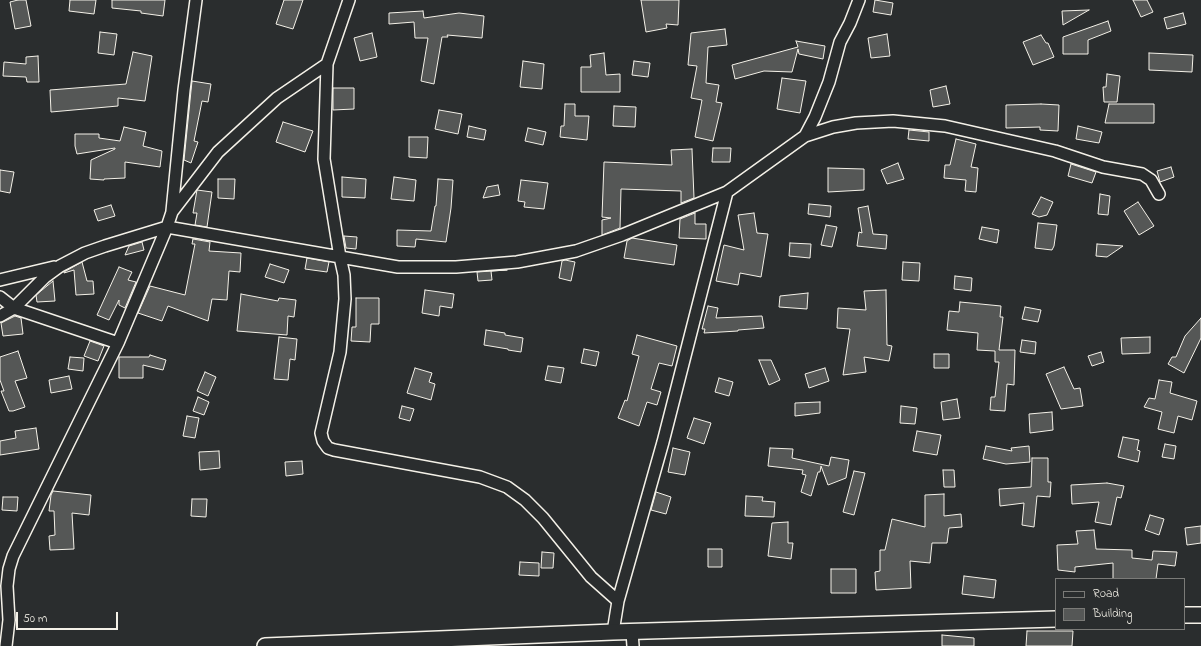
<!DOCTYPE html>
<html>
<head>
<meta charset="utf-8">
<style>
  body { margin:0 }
  #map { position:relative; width:1201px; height:646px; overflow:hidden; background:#2a2d2e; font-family:"Indie Flower",sans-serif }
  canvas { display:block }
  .legend { position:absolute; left:1055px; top:578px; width:130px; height:52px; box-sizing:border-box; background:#2a2d2e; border:1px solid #7b7b78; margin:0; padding:5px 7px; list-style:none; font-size:12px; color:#f4f1e8 }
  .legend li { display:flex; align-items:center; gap:8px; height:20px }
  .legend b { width:20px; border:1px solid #7b7b78 }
  .scale { position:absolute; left:16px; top:612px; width:102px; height:18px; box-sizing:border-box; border:2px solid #f4f1e8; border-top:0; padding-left:5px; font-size:12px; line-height:14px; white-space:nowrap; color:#f4f1e8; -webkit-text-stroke:3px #2a2d2e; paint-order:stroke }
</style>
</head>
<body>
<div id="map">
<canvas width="1201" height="646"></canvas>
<ul class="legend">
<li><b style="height:5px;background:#2a2d2e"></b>Road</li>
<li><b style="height:11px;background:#555756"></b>Building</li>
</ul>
<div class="scale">50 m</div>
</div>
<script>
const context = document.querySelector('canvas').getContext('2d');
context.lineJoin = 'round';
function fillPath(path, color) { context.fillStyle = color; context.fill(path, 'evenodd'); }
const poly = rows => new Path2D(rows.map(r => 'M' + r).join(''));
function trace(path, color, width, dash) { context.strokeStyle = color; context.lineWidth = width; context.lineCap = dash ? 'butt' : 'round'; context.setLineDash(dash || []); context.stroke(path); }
const building = poly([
  [18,0,26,0,31,26,15,29,10,2,18,0],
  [70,0,96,0,94,14,69,11,70,0],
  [112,0,165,0,163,16,141,13,141,11,112,8,112,0],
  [284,0,303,0,293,29,276,24,284,0],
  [641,0,679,0,678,25,666,24,667,28,646,32,641,0],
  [875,0,893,3,891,15,873,12,875,0],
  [1133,0,1147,0,1153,12,1141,17,1133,0],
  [1089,10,1063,25,1062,11,1089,10],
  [423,11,424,18,459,13,484,16,482,38,447,35,448,37,442,37,434,84,421,81,428,38,415,38,414,22,389,24,389,13,423,11],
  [1183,13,1186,24,1167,29,1164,18,1183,13],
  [1108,21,1111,31,1088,40,1088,54,1063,54,1063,37,1108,21],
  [725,29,727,45,708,47,706,83,719,85,716,102,722,103,713,141,695,137,702,100,691,98,697,66,688,65,691,33,725,29],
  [100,32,117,34,114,55,98,53,100,32],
  [372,33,377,57,360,61,354,38,372,33],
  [887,34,890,56,871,58,868,38,887,34],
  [1041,35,1046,43,1048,43,1054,57,1033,65,1023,42,1041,35],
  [796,41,825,46,823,59,799,54,798,49,792,72,764,71,735,79,732,65,798,47,796,41],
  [133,52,152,56,145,101,118,98,118,106,51,112,50,90,126,84,133,52],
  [604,53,606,75,620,74,620,92,581,92,581,67,591,67,590,55,604,53],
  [1149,53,1193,55,1192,72,1149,70,1149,53],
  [38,56,39,82,27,82,26,77,3,76,4,62,26,64,26,57,38,56],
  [523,61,544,64,542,89,520,87,523,61],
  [634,61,650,63,648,77,632,75,634,61],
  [1107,74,1120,76,1117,102,1104,102,1103,87,1106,87,1107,74],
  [782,78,806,81,800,113,777,109,782,78],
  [192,81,211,84,208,102,202,101,194,141,198,142,191,163,184,160,192,81],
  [946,86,950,104,933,107,930,90,946,86],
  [333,88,354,88,354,109,333,110,333,88],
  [565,104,575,104,575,116,589,116,587,140,560,137,561,126,564,126,565,104],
  [1041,104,1059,105,1058,131,1040,130,1040,127,1006,128,1006,105,1041,104],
  [1109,104,1154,104,1154,123,1105,123,1109,104],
  [614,106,636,107,635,127,613,126,614,106],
  [439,110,462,114,458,134,435,129,439,110],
  [283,122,313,131,305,152,276,142,283,122],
  [469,126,486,130,484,140,467,137,469,126],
  [1078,126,1102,132,1099,143,1076,139,1078,126],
  [124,127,146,132,143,146,162,151,160,167,125,162,125,178,104,179,104,180,90,179,91,160,115,149,115,148,77,154,75,146,75,134,99,134,99,138,120,141,124,127],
  [528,128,546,132,543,145,525,141,528,128],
  [909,130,929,132,929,141,908,139,909,130],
  [409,137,428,137,427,158,409,157,409,137],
  [956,139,976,144,971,167,978,168,976,192,965,191,966,180,944,178,945,165,950,165,956,139],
  [713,148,731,148,730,162,712,162,713,148],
  [692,149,694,198,681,203,681,191,621,189,620,228,602,235,602,220,611,218,602,217,604,162,672,165,671,150,692,149],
  [898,163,904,179,887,184,881,170,898,163],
  [1071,164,1096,172,1092,183,1068,176,1071,164],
  [1171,167,1174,177,1160,182,1157,171,1171,167],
  [828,168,864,169,864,190,828,192,828,168],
  [0,170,14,172,10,193,0,191,0,170],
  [342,177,366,179,365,198,342,197,342,177],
  [394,177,416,180,414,201,391,199,394,177],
  [218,179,235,179,234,199,218,198,218,179],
  [438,179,453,180,451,208,446,242,416,239,415,247,397,246,397,230,431,231,435,206,436,206,438,179],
  [521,180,548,183,544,209,524,207,525,202,518,201,521,180],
  [498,185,500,195,483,198,487,187,498,185],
  [197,190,212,192,207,227,195,225,197,213,193,213,197,190],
  [1100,194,1110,196,1108,215,1098,214,1100,194],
  [1041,197,1053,202,1047,215,1039,217,1032,214,1041,197],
  [1138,202,1154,226,1139,235,1124,211,1138,202],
  [809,204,831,206,830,217,808,214,809,204],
  [111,205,115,216,98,221,94,210,111,205],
  [868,206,873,234,887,235,886,249,857,246,859,232,862,233,858,208,868,206],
  [695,213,695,224,706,224,706,239,679,238,680,219,695,213],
  [754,213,757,233,768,234,761,277,740,273,738,285,716,281,724,245,744,250,738,215,754,213],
  [1038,223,1057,225,1054,246,1052,250,1035,248,1038,223],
  [826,225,837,227,832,247,821,245,826,225],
  [982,227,999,230,997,243,979,239,982,227],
  [344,236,357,237,356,249,346,248,344,236],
  [632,238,677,245,674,265,624,258,627,241,632,238],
  [193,239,210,242,209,251,241,253,240,272,229,271,227,300,212,299,208,321,168,306,162,321,138,313,150,286,185,295,195,244,192,244,193,239],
  [142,242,144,250,125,255,129,246,142,242],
  [790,243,811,244,810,258,789,256,790,243],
  [1097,244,1123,246,1107,257,1096,256,1097,244],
  [307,258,329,262,327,272,305,269,307,258],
  [565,260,575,262,571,281,559,278,562,261,565,260],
  [82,262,87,281,93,281,94,294,76,295,74,270,64,273,64,272,82,262],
  [903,262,920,263,919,281,902,280,903,262],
  [270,264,289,270,284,283,265,277,270,264],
  [119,267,132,272,128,280,136,282,125,308,119,305,119,300,109,320,97,315,119,267],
  [507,270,491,271,492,280,478,281,477,272,507,270],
  [955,276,972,278,971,291,954,289,955,276],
  [53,281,55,301,37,302,36,295,53,281],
  [425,290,454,294,452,308,440,306,439,316,422,313,425,290],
  [886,290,887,345,892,346,889,361,864,357,866,372,843,375,850,329,837,328,838,308,866,310,864,291,886,290],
  [808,293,807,309,779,307,780,296,808,293],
  [241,294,278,301,279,298,296,300,294,317,288,316,287,335,237,331,241,294],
  [356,298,379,298,379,324,371,324,370,342,351,341,352,327,356,327,356,298],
  [960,302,1001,306,1000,317,1003,317,999,350,1015,350,1014,385,1007,384,1005,411,990,410,991,397,995,397,999,362,995,362,995,351,977,350,978,333,947,330,949,311,959,312,960,302],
  [708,306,718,308,716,318,762,316,764,328,738,330,738,331,704,333,705,329,702,329,708,306],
  [1025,307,1041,310,1038,322,1022,319,1025,307],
  [15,316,21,318,23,334,3,336,1,323,15,316],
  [1201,318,1201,338,1184,373,1168,364,1172,357,1176,357,1185,336,1201,318],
  [486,330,505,333,505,335,523,338,521,352,508,350,508,349,484,345,486,330],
  [637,335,677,346,672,366,659,363,651,389,661,392,657,405,647,402,639,426,618,418,625,400,627,401,639,356,632,354,637,335],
  [279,337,297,339,295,360,290,359,288,380,274,379,279,337],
  [1150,337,1150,353,1122,354,1121,338,1150,337],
  [1022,340,1036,342,1035,354,1020,352,1022,340],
  [90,341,104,346,98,361,84,356,90,341],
  [584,349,599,352,596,366,581,363,584,349],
  [18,351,27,378,15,381,25,407,13,411,9,411,1,391,4,391,0,380,0,357,18,351],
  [1101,352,1104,362,1092,366,1088,356,1101,352],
  [934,354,949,354,949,368,934,368,934,354],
  [150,355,166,360,163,370,143,365,143,378,119,378,119,357,149,357,150,355],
  [70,357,84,358,83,371,68,369,70,357],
  [759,360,771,360,780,380,769,385,759,360],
  [548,366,564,368,561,383,545,380,548,366],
  [1064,367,1074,389,1080,388,1083,406,1061,409,1046,374,1064,367],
  [415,368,432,373,429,382,435,384,431,400,407,393,415,368],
  [825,368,829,381,809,388,805,374,825,368],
  [205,372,216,377,208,396,197,391,205,372],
  [69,376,72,389,51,393,49,380,69,376],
  [719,378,733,382,729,396,715,392,719,378],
  [1159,380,1172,382,1170,393,1197,401,1192,420,1178,416,1174,433,1158,429,1162,412,1144,407,1149,398,1155,399,1159,380],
  [198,397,209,402,204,415,193,411,198,397],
  [957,399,960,418,943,420,941,402,957,399],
  [820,402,820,413,795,416,795,403,820,402],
  [402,406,414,409,410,421,399,418,402,406],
  [901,406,917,408,915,424,900,423,901,406],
  [1052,412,1053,430,1030,433,1029,414,1052,412],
  [187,416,199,418,195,438,183,436,187,416],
  [694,418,711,423,704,444,687,438,694,418],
  [36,428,39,449,0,455,0,441,16,438,15,431,36,428],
  [917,431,941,435,937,455,913,451,917,431],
  [1123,437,1139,440,1137,450,1140,451,1138,462,1118,457,1123,437],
  [1165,444,1176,446,1174,459,1162,457,1165,444],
  [986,446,1012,451,1011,448,1029,446,1030,462,1006,464,983,459,986,446],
  [673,448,690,452,685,475,668,472,673,448],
  [770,448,793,449,792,458,829,466,831,457,849,460,846,478,828,485,821,466,820,472,818,472,811,496,801,492,806,475,802,474,803,470,768,466,770,448],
  [219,451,220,468,200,470,199,452,219,451],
  [1032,458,1048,458,1048,482,1051,482,1050,497,1037,496,1034,527,1022,525,1024,503,1000,506,999,489,1031,487,1032,458],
  [302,461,303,474,286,476,285,462,302,461],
  [943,470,954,470,955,487,944,487,943,470],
  [854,471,865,473,854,515,843,512,854,471],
  [1107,483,1124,486,1121,498,1117,497,1111,525,1095,522,1099,502,1072,504,1071,485,1107,483],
  [53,491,91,495,89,515,72,513,74,549,50,550,49,536,55,535,54,511,49,511,51,495,53,491],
  [656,492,671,497,666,514,651,510,656,492],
  [944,494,944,516,961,514,962,527,949,528,947,543,932,543,930,563,910,561,911,588,876,590,875,572,880,571,880,550,885,550,892,519,925,527,925,495,944,494],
  [746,496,763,497,762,501,775,502,774,517,745,516,746,496],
  [3,497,18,497,17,511,2,510,3,497],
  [192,499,207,499,206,517,191,516,192,499],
  [1150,515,1164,519,1159,535,1145,530,1150,515],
  [788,522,788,543,793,543,791,559,768,556,772,523,788,522],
  [1201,526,1201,543,1187,545,1185,528,1201,526],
  [1094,530,1096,549,1132,550,1132,558,1152,560,1153,551,1177,552,1175,566,1158,564,1156,579,1113,579,1113,563,1075,567,1075,572,1058,570,1057,545,1078,544,1076,531,1094,530],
  [708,549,722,549,722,567,708,567,708,549],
  [542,552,554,553,553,568,541,568,542,552],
  [520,562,539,563,539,576,519,575,520,562],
  [831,569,856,569,856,593,831,593,831,569],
  [964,576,996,580,994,598,962,594,964,576],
  [1027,631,1073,631,1072,646,1026,646,1027,631],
  [942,635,974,638,974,646,942,646,942,635]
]);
fillPath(building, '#555756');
trace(building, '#f4f1e8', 1);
const street = poly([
  [327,64,324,159,340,257,344,275,345,299,340,352,321,433,323,441,328,448,334,450,480,477,507,487,525,500,543,518,591,577,618,601],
  [805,136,833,127,856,123,893,121,945,126,1055,151,1103,167,1142,174,1151,180,1159,194],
  [172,211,184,90,196,0],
  [0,280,54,267],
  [0,297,14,308,118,343],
  [0,316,14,308,45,277,60,266,85,253,105,246,167,227,398,267,456,267,517,262,576,251,622,235,727,192,805,136,815,117,829,82,840,42,850,23,859,0],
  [613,632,618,601,663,442,727,192],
  [632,632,633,646],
  [6,646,9,620,7,586,9,569,13,556,118,343,167,227,172,212,218,152,277,98,327,64,349,0]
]);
const secondary = poly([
  [1184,615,1201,615],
  [265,646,613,632,1056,619]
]);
trace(street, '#f4f1e8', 14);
trace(secondary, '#f4f1e8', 18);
trace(street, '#2a2d2e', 11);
trace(secondary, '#2a2d2e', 15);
</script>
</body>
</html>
